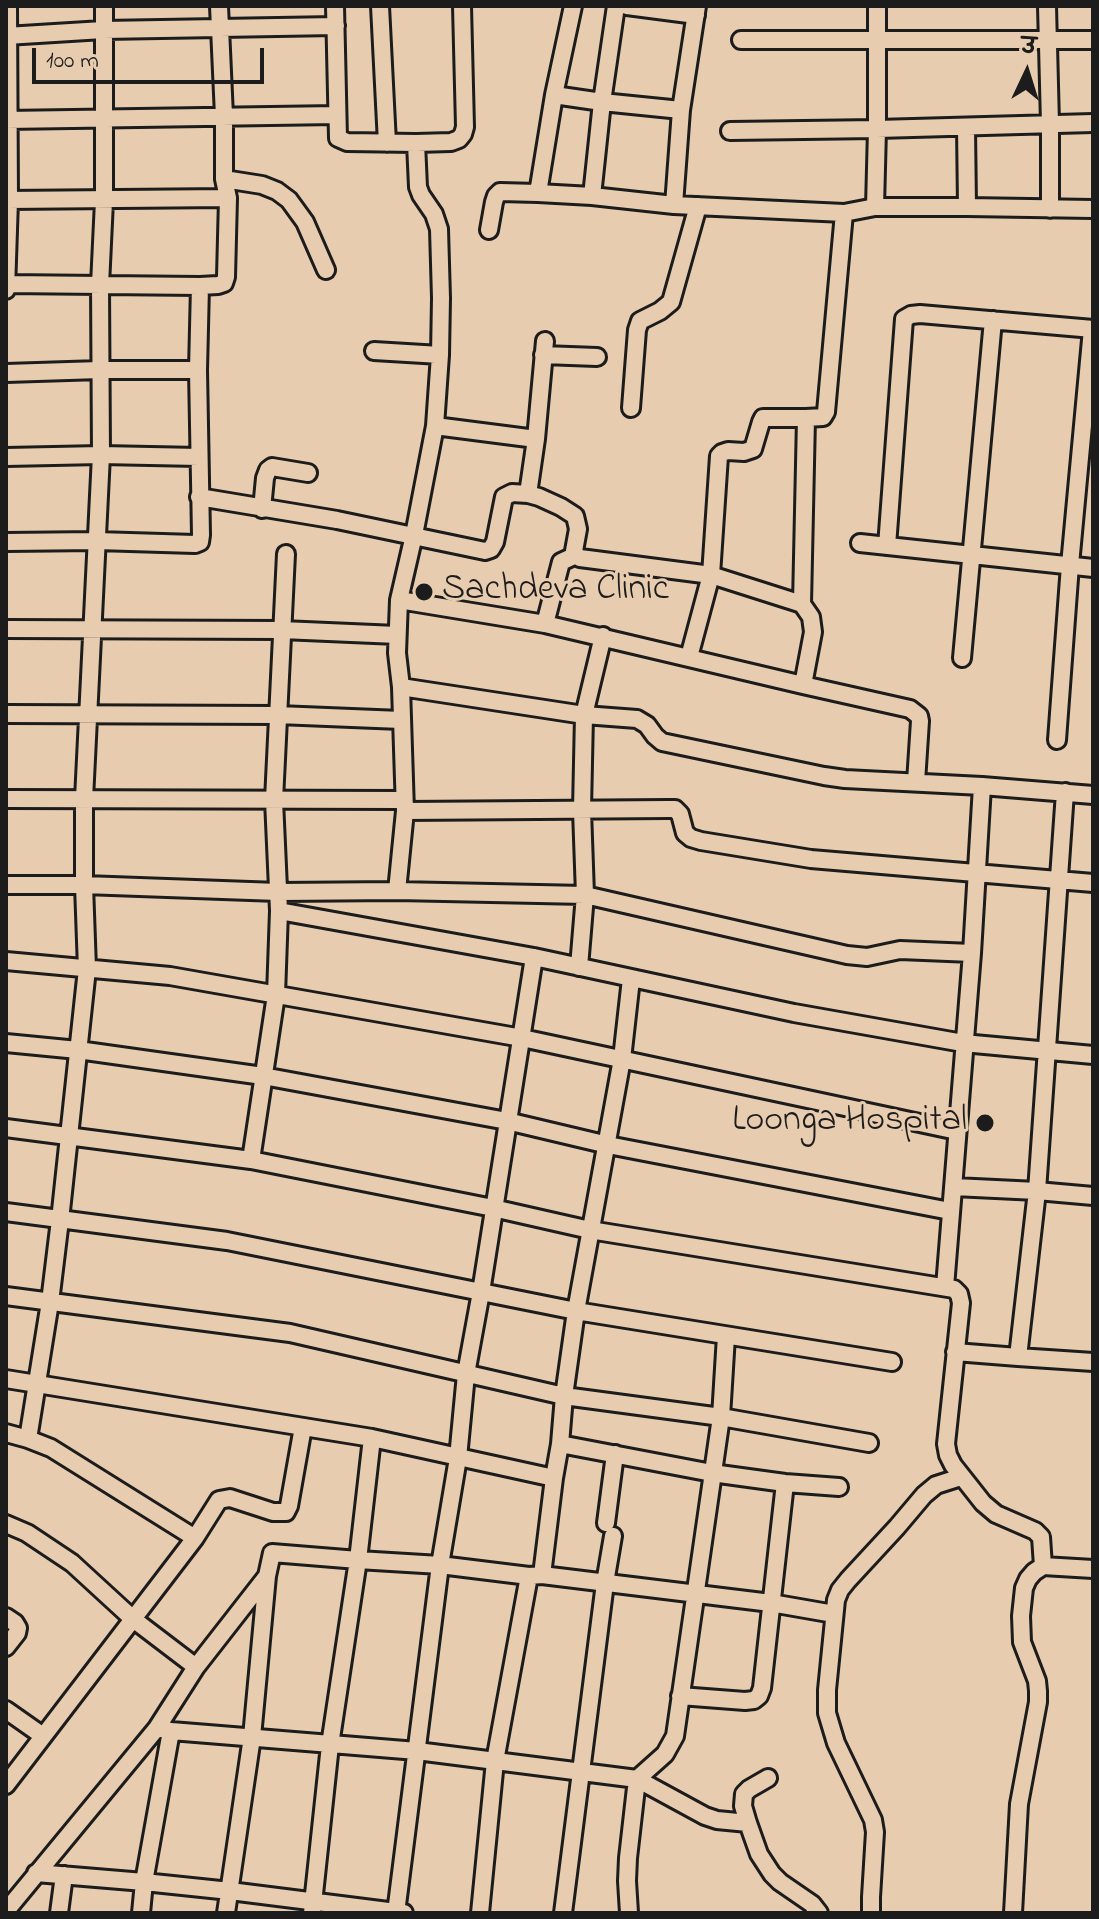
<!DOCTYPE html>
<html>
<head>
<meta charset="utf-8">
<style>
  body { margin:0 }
  #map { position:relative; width:1099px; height:1919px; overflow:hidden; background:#e8ccaf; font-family:"Indie Flower","Playpen Sans Deva",sans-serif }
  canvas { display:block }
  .frame { position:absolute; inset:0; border:8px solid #1c1c1c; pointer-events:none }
  .north { position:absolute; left:987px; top:32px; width:80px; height:80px; -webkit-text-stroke:6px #e8ccaf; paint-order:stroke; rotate:4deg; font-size:22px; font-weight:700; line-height:32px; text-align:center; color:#1c1c1c }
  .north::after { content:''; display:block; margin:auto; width:28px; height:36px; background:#1c1c1c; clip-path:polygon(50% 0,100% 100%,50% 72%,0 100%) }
  .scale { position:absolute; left:32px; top:48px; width:232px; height:36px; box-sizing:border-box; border:4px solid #1c1c1c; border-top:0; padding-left:10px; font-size:24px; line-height:28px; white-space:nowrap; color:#1c1c1c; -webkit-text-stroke:6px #e8ccaf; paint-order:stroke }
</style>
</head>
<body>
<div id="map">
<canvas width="1099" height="1919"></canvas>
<div class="frame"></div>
<div class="north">उ</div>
<div class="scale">100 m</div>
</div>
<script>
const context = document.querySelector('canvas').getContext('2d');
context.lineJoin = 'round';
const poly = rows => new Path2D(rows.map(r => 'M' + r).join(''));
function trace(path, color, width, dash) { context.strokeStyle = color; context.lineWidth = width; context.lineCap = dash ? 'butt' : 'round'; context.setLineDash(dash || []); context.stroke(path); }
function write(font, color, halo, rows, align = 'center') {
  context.font = font + ' "Indie Flower",sans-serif'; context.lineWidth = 6; context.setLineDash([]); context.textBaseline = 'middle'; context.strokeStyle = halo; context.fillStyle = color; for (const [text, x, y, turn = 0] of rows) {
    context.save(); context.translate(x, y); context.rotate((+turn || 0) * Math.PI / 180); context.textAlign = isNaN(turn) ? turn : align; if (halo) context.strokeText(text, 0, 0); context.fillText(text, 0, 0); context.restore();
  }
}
const street = poly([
  [335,6,338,138,347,142,416,143,451,142,459,139,463,134,465,127,462,6],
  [380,6,387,143],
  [573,6,554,95,602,102,681,110],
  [616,6,602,102,592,196,674,205,844,213,826,412,823,417,806,418,802,604,811,617,813,632,803,685],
  [627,6,696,15],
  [1047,6,1050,124,1050,209],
  [6,36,103,30,336,26],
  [741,40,1093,40],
  [554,95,538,193,592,196],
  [6,120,337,115],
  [966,127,967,207],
  [730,131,877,129,1093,123],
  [224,179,262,185,277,191,289,200,305,222,326,270],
  [6,200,228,198],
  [674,205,681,110,697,6],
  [875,207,877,129,877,6],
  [844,213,875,207,967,207,1093,209],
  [489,230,494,202,496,196,500,192,538,193],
  [6,284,200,286],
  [6,290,9,200,8,6],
  [374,351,440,355],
  [543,355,597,357],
  [6,373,100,370,198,370],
  [631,408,637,330,640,321,660,311,671,302,698,206],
  [435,426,536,439,545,341],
  [536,439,528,494,539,497,561,507,575,516,578,529,574,551,576,555,580,558,711,575,802,604],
  [6,457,101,455,199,457],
  [199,497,337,520,485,551,491,549,495,542,504,497,512,493,528,494],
  [262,509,265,478,268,470,272,467,308,473],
  [6,542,97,541,195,544,200,542,201,535,198,370,200,286,218,285,224,283,226,277,228,198,224,179,224,116,219,6],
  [860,543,1093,568],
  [887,546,904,319,911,315,920,314,1093,329],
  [399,600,545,624,803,685,910,709,919,716,920,721,916,782],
  [545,624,561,562,576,555],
  [6,629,282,630,397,635],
  [689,657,711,575,719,456,722,453,728,451,744,452,753,449,761,422,763,418,806,418],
  [962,658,993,320],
  [401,687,584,715,637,719,647,725,655,736,662,742,824,776,845,779,982,786,1093,795],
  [6,714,278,715,401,720],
  [1057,740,1070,565,1092,329],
  [1065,792,1037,1191,1018,1357,1093,1362],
  [6,799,404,800],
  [405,811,669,809,675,809,680,814,685,833,691,838,701,841,811,859,1093,883],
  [6,885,84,885,278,892,397,891,585,895,847,955,867,957,900,950,972,953],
  [397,891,405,811,401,687,397,653,399,600,414,535,435,426,440,355,441,298,439,229,434,214,421,195,418,187,416,143],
  [279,911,534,957,794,1013,963,1043,1093,1055],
  [6,961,170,976,522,1038,957,1131],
  [579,967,585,895,582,810,584,715,603,636],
  [6,1043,78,1050,263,1076,507,1121,608,1145,950,1211],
  [6,1128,251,1160,276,995,279,911,274,800,286,554],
  [251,1160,493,1208,590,1230,954,1289,959,1294,961,1303,946,1444,948,1455,953,1465,983,1503,996,1514,1035,1531,1041,1537,1043,1566,1093,1569],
  [954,1187,1037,1191,1093,1196],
  [6,1212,227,1241,576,1311,892,1362],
  [945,1287,972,953,982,786],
  [6,1296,290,1333,564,1396,721,1417,869,1443],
  [955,1352,1018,1357],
  [6,1379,372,1438,554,1478],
  [6,1433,28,1439,51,1448,195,1538],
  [28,1439,50,1302,60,1220,87,969,84,885,84,799,101,455,100,285,104,201,104,6],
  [560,1444,712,1473,785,1483,839,1487],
  [606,1523,615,1454],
  [6,1524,27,1533,72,1563,133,1619,196,1667],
  [542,1575,554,1478,560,1444,564,1396,576,1311,622,1059,631,979],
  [6,1617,15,1623,18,1628,17,1633,6,1647],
  [680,1696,745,1701,754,1700,759,1696,762,1688,785,1483],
  [6,1710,43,1736],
  [157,1728,171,1731,417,1751,637,1779,705,1816,717,1820,748,1823],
  [768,1778,749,1789,744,1794,743,1806,748,1823,759,1854,772,1874,780,1882,812,1904,819,1913],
  [6,1785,195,1538,219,1500,230,1498,273,1512,286,1512,289,1506,303,1427],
  [36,1873,144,1882,230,1891,404,1913],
  [6,1911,157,1728,196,1667,267,1576],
  [59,1913,64,1875],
  [141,1913,144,1882,171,1731],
  [226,1913,252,1737,267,1576,272,1553,358,1560,440,1565,529,1576,542,1575,771,1603,834,1614],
  [312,1913,330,1745,358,1560,372,1438],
  [396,1913,440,1565,458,1458,466,1374,481,1292,534,957],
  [480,1913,495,1761,529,1576],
  [563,1913,605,1583,613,1536],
  [629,1913,627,1881,628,1858,637,1779,665,1754,675,1736,721,1417,726,1336],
  [871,1913,871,1897,875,1832,873,1820,836,1743,827,1713,827,1690,836,1600,840,1590,848,1580,897,1527,924,1495,936,1485,961,1477],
  [1013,1913,1019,1804,1038,1702,1038,1691,1037,1681,1022,1642,1021,1616,1024,1588,1028,1579,1034,1572,1043,1566]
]);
trace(street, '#1c1c1c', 22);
trace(street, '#e8ccaf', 16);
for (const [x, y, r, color] of [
  [424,592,10,"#1c1c1c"],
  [985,1123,10,"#1c1c1c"]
]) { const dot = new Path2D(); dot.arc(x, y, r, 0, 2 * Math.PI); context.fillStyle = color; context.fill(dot); trace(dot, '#e8ccaf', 3); }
write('36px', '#1c1c1c', '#e8ccaf', [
  ["Sachdeva Clinic",442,592],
  ["Loonga Hospital",967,1123,"right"]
], 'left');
</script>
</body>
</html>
